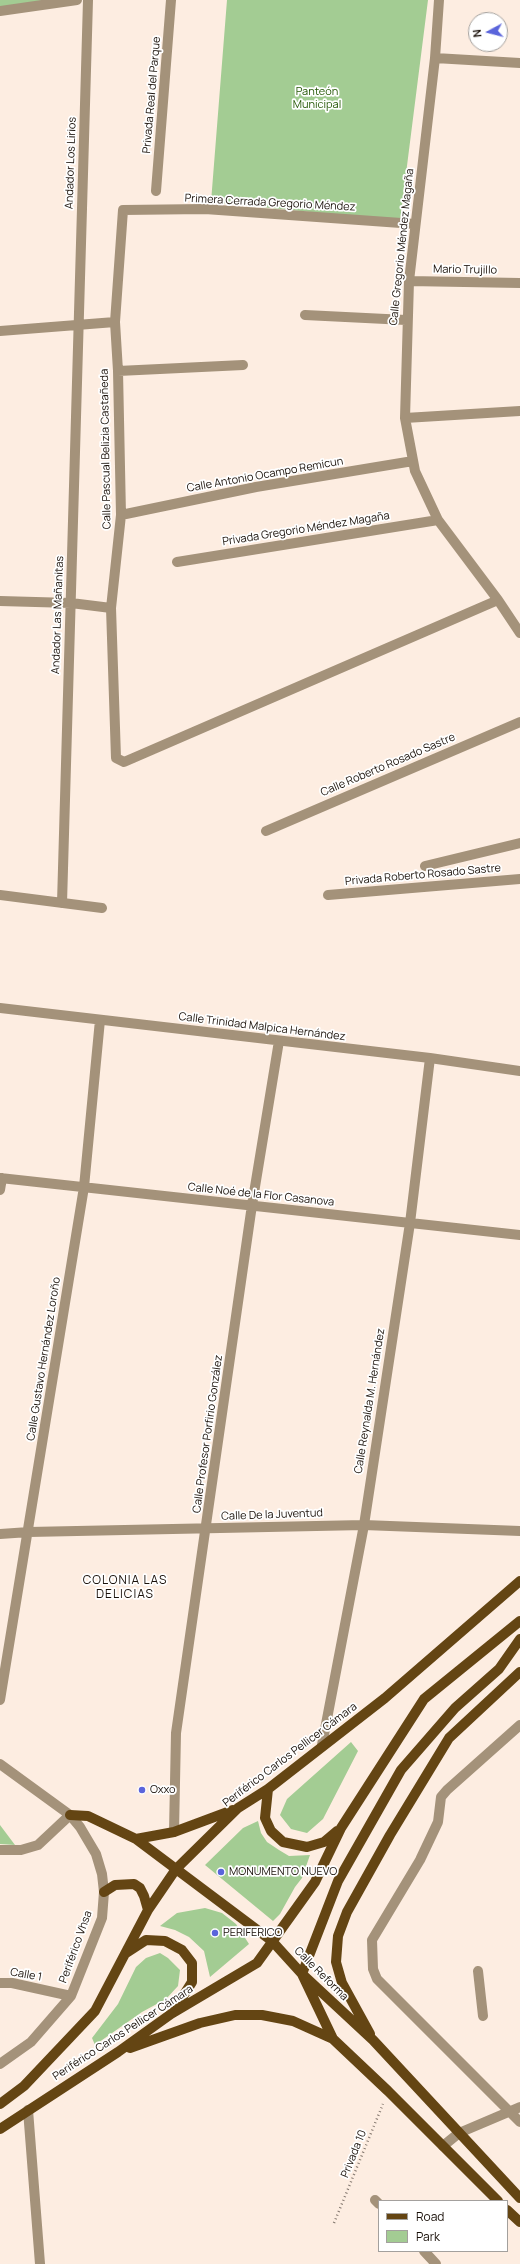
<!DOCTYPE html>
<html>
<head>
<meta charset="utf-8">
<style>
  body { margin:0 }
  #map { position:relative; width:520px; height:2264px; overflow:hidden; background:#fdede1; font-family:Manrope,sans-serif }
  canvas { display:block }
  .legend { position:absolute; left:378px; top:2200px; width:130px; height:52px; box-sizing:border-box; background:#fff; border:1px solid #a3a09d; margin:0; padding:5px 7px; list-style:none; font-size:12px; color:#1a110a }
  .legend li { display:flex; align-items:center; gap:8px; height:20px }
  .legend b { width:20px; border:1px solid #a3a09d }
  .north { position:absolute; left:468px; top:12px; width:40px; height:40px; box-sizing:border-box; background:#fff; border:1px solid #a3a09d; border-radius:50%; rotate:263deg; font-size:11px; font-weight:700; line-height:16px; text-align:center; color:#1a110a }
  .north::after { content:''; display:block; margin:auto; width:14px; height:18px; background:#5a64db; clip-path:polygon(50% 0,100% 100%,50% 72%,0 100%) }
</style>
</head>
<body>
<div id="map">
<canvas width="520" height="2264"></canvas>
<ul class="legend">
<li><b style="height:5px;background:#644513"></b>Road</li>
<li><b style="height:11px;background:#a3cc93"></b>Park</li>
</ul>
<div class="north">N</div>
</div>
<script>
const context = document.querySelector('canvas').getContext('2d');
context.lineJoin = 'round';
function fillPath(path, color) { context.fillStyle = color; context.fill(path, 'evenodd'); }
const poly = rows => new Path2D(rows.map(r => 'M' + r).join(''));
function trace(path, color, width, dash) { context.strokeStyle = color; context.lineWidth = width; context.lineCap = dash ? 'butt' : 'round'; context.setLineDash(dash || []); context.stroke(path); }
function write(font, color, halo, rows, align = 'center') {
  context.font = font + ' Manrope,sans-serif'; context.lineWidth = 3.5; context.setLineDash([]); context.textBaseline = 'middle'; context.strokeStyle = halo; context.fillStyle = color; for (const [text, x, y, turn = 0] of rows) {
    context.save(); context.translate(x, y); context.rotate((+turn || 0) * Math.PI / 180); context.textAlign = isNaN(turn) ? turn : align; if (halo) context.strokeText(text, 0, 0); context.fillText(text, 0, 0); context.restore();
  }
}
fillPath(poly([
  [0,0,77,0,0,11],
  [227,0,428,0,400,221,211,202],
  [351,1742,358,1751,323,1819,307,1833,291,1829,280,1815,287,1799],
  [258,1821,261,1833,267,1842,279,1850,289,1856,310,1855,302,1878,295,1887,280,1914,273,1921,205,1865,243,1828],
  [0,1825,15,1845,0,1844],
  [205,1908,222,1913,236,1924,249,1944,210,1977,204,1951,189,1937,175,1930,160,1926,177,1913],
  [160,1953,168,1958,180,1970,178,1986,166,1999,142,2012,95,2045,92,2038,118,2004,136,1967,146,1958]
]), '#a3cc93');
trace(poly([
  [334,2223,383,2104]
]), '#84786f', 2.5, [1, 3]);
trace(poly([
  [439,0,435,58,409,281,405,418,415,471,438,520,498,600,520,633],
  [0,11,77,0],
  [435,58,520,63],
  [156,191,171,0],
  [415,224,205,209,123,210,115,322,118,371,121,515,111,608,116,758,124,762,498,600],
  [409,281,520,283],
  [305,315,406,320],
  [0,331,115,322],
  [118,371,243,365],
  [405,418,520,411],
  [121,515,256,487,413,461],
  [177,562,438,520],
  [0,601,71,603,111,608],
  [266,831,520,722],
  [425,866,520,843],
  [0,895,102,908],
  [328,895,520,879],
  [62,903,88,0],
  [0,1008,430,1058,520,1071],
  [0,1178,520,1235],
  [0,1190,2,1178],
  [0,1534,29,1532,364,1525,520,1531],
  [0,1700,84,1187,100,1020],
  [520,1725,447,1790,441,1797,438,1822,420,1860,372,1940,373,1969,377,1979,520,2122],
  [322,1745,364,1525,410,1223,430,1058],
  [0,1764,70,1815,80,1827,96,1854,102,1874,104,1892,102,1918,71,1996,31,2042,0,2064],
  [174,1832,176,1733,252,1205,279,1041],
  [0,1850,21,1850,38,1845,70,1815],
  [478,1971,483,2016],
  [0,1983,12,1983,71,1996],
  [28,2110,40,2264],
  [443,2146,459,2133,520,2107],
  [375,2200,379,2204],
  [424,2251,436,2264]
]), '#a4927a', 10);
trace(poly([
  [268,1789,265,1818,271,1831,283,1842,307,1847,324,1842,337,1831],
  [70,1815,88,1816,136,1839,272,1941,302,1974,373,2040,520,2198],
  [136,1839,174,1832,233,1810],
  [104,1892,115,1885,134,1884,140,1888,144,1896,148,1910],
  [126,1953,146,1940,165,1941,182,1950,192,1963,192,1982,175,2009],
  [370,2034,342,1983,336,1962,338,1936,347,1912,390,1835,449,1738,520,1672],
  [333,2039,302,1974,338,1881,401,1770,455,1708,499,1669,520,1639],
  [130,2048,200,2023,235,2015,262,2015,293,2021,333,2039,388,2091,498,2201],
  [0,2104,24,2086,95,2011,148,1910,176,1869,238,1808,268,1789,385,1698,520,1581],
  [0,2129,118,2052,171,2014,257,1963,315,1882,341,1828,424,1699,520,1621],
  [507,2210,520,2222]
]), '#644513', 10);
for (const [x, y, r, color] of [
  [142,1790,4,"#5a64db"],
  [221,1872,4,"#5a64db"],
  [215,1933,4,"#5a64db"]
]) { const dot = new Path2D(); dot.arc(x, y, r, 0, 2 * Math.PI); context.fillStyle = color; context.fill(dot); trace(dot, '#fff', 1.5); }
write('11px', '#255806', '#fff', [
  ["Panteón",317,92],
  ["Municipal",317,105]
]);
write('11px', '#1a110a', '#fff', [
  ["Privada Real del Parque",152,95,-85],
  ["Andador Los Lirios",71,163,-88],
  ["Primera Cerrada Gregorio Méndez",270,203,3],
  ["Calle Gregorio Méndez Magaña",402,247,-84],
  ["Mario Trujillo",465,270,1],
  ["Calle Pascual Belizia Castañeda",106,449,-91],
  ["Calle Antonio Ocampo Remicun",265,475,-10],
  ["Privada Gregorio Méndez Magaña",306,529,-9],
  ["Andador Las Mañanitas",58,615,-88],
  ["Calle Roberto Rosado Sastre",388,765,-23],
  ["Privada Roberto Rosado Sastre",423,875,-5],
  ["Calle Trinidad Malpica Hernández",262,1027,7],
  ["Calle Noé de la Flor Casanova",261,1195,6],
  ["Calle Gustavo Hernández Loroño",44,1359,-81],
  ["Calle Reynalda M. Hernández",370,1401,-81],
  ["Calle Profesor Porfirio González",208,1434,-82],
  ["Calle De la Juventud",272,1515,-2],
  ["Periférico Carlos Pellicer Cámara",290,1755,-37],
  ["Periférico Vhsa",76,1947,-70],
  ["Calle Reforma",321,1974,45],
  ["Calle 1",26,1975,10],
  ["Periférico Carlos Pellicer Cámara",123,2033,-33],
  ["Privada 10",354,2154,-68]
]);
write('11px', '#1a110a', '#fff', [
  ["Oxxo",150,1790],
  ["MONUMENTO NUEVO",229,1872],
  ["PERIFERICO",223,1933]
], 'left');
context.letterSpacing = '1px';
write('12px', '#1a110a', '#fff', [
  ["COLONIA LAS",125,1581],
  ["DELICIAS",125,1595]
]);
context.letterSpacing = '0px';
</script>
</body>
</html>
